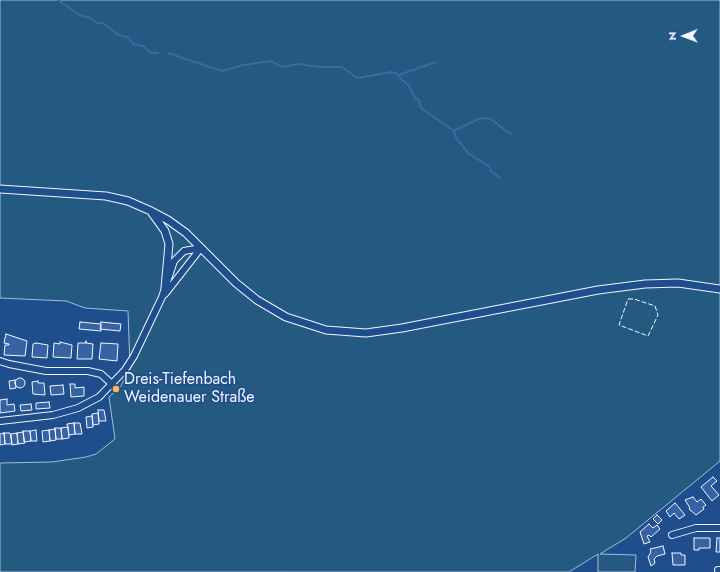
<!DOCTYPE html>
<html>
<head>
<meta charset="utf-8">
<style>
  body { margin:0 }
  #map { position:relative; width:720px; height:572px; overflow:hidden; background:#1f4e8c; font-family:Jost,sans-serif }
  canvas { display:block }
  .north { position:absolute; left:664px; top:16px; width:40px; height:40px; -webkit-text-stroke:3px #1f4e8c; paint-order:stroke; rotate:269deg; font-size:11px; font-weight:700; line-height:16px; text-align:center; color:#f2f6ff }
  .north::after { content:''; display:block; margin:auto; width:14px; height:18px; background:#f2f6ff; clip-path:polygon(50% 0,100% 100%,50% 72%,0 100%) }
</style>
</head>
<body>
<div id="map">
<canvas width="720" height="572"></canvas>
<div class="north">N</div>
</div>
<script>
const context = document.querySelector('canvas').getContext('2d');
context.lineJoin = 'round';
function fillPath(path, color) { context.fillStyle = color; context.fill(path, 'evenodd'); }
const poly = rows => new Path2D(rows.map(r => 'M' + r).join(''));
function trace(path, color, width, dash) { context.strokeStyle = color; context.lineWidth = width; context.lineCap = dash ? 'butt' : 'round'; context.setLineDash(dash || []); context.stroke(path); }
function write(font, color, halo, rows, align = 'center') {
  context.font = font + ' Jost,sans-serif'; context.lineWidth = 3; context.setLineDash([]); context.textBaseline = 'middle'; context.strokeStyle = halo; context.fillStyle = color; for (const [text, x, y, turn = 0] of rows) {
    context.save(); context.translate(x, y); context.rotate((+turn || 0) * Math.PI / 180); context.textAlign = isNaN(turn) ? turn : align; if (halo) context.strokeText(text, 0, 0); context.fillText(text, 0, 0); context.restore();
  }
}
const green = poly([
  [0,0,720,0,720,461,626,538,600,554,636,555,635,572,598,572,598,554,569,572,0,572,0,463,52,462,86,457,96,454,115,439,109,397,121,386,130,367,128,311,85,308,66,301,0,298,0,0]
]);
fillPath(green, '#245a82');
trace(green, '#a8bbd7', 1);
trace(poly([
  [58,0,81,16,88,17,98,23,103,23,117,34,129,38,133,44,143,46,151,53,158,53],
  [168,53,222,71,243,65,271,61,282,67,298,64,321,67,342,67,357,78,392,72,399,75,436,62],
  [399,76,401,79,409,86,415,98,419,100,421,108,454,131,456,138,469,154,489,166,491,171,500,178],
  [455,130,479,119,486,118,491,119,506,131,512,134]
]), '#3b69a3', 2);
const building = poly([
  [80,322,101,324,101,331,79,329,80,322],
  [101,322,121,324,120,331,100,329,101,322],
  [6,334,27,341,25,356,4,355,5,345,9,345,9,344,4,343,6,334],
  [86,341,86,343,93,344,92,359,77,359,78,343,86,343,86,341],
  [60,342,72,345,71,358,53,357,54,343,60,344,60,342],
  [36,343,48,345,47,358,32,357,33,344,36,343],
  [101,343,118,344,117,361,99,359,101,343],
  '15 383a5 5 0 1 1 10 0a5 5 0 1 1-10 0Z',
  [15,380,16,388,10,389,9,381,15,380],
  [38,381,38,383,44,383,45,395,33,394,32,382,38,381],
  [70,384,75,384,75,388,84,387,84,396,71,397,70,384],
  [63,385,64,394,51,395,50,386,63,385],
  [7,399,7,405,14,404,15,411,0,413,0,400,7,399],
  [49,402,50,408,36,409,36,403,49,402],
  [31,404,32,410,21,411,20,405,31,404],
  [98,410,104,410,106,421,99,421,98,410],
  [98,413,99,424,93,425,92,414,98,413],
  [92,416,93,427,87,428,86,417,92,416],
  [74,423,75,434,69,435,67,424,74,423],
  [74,423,80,423,82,434,75,434,74,423],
  [68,427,69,438,62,439,61,428,68,427],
  [55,428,61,428,62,439,56,439,55,428],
  [55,429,56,440,50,441,49,430,55,429],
  [36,430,37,441,31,441,30,431,36,430],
  [49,430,50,441,43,442,42,431,49,430],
  [23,431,30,431,31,441,24,442,23,431],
  [23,432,25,443,18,444,17,433,23,432],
  [4,433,5,444,0,445,0,434,4,433],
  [4,433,10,433,12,444,5,444,4,433],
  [17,433,18,444,12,445,11,434,17,433],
  [713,477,717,481,711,486,719,495,712,501,701,487,713,477],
  [693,497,697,502,701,499,706,505,703,507,704,509,696,515,689,509,690,508,685,500,693,497],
  [675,503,685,515,679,519,674,513,670,517,666,511,675,503],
  [657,515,662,520,658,524,653,519,657,515],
  [649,524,653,528,657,525,660,529,651,537,649,535,647,536,650,542,644,544,640,532,649,524],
  [694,538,710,538,710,548,699,548,699,550,694,550,694,538],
  [717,538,720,538,720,552,716,552,717,538],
  [663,546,665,554,657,556,654,559,655,563,651,566,648,557,651,552,650,549,663,546],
  [672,553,681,553,681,555,685,555,685,565,673,565,672,553]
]);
fillPath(building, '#3563a3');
trace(building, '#f2f6ff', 1);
const minor = poly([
  [165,294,201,248],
  [0,361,9,364,46,371,88,371,101,374,113,385],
  [0,421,53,415,78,408,99,397,125,370,134,356,162,297,174,261,184,251,201,248],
  [672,535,696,528,720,528],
  [718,570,720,570]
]);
const tertiary = poly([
  [0,189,106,196,128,201,151,211,168,220,186,233,236,283,257,300,286,317,326,330,366,333,402,328,598,290,645,284,678,283,720,289],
  [152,213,165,231,169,244,165,288]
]);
trace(minor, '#f2f6ff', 8);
trace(tertiary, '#f2f6ff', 9);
trace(minor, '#1f4e8c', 6);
trace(tertiary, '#1f4e8c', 7);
trace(poly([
  [628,299,634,299,655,306,658,315,648,336,619,325,628,299]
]), '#f2f6ff', 1, [5, 2]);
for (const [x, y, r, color] of [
  [116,389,4,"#ffb74d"]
]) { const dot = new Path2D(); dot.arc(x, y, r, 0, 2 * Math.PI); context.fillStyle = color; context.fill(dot); trace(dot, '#1f4e8c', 1.5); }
write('16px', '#f2f6ff', '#1f4e8c', [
  ["Dreis-Tiefenbach",124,380],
  ["Weidenauer Straße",124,398]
], 'left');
</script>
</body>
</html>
